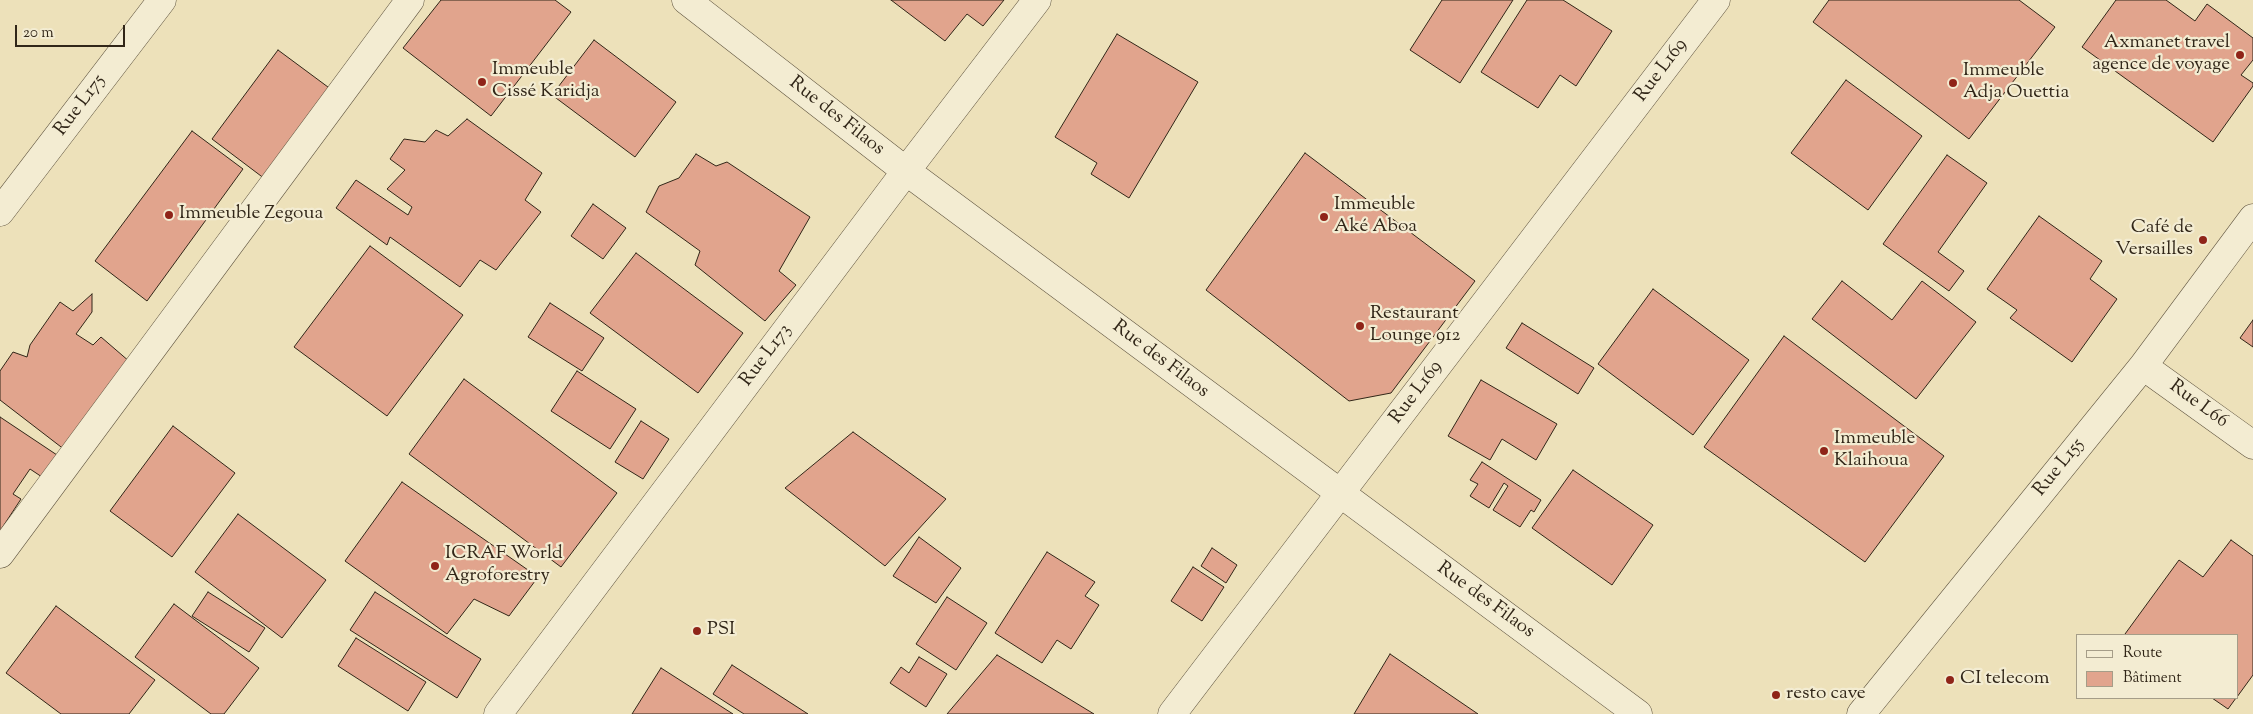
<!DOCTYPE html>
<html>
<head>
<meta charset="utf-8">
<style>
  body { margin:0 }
  #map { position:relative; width:2253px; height:714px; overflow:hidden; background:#ede1ba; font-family:"Sorts Mill Goudy",serif }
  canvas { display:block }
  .legend { position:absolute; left:2076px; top:634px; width:162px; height:65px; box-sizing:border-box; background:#f3ecd2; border:1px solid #a59d88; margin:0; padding:6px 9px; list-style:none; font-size:15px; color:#312618 }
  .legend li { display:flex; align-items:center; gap:10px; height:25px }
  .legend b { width:25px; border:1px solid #a59d88 }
  .scale { position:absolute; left:15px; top:25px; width:110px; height:22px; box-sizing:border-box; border:2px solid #312618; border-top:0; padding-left:6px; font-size:15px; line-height:18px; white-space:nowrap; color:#312618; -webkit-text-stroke:4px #f3ecd2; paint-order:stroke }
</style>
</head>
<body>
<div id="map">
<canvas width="2253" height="714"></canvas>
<ul class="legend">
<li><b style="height:6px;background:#f3ecd2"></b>Route</li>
<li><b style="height:14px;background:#e1a48d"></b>Bâtiment</li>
</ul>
<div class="scale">20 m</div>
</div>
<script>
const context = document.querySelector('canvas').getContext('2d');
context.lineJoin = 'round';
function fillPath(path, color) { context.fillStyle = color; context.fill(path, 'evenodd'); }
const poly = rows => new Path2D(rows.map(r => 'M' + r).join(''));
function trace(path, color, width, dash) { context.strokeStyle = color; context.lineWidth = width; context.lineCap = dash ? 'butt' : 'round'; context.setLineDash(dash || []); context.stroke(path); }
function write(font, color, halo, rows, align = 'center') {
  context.font = font + ' "Sorts Mill Goudy",serif'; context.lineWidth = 4.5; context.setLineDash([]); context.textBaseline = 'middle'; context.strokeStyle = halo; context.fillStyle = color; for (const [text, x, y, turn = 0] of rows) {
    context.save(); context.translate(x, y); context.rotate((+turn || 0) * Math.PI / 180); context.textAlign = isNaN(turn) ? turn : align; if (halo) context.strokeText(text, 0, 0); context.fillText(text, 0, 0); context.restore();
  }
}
const building = poly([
  [441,0,555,0,571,12,491,116,403,48,441,0],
  [891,0,1004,0,983,26,967,14,945,41,891,0],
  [1442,0,1513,0,1460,83,1410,50,1442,0],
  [1527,0,1563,0,1612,31,1576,86,1560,75,1538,108,1481,72,1527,0],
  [1829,0,2019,0,2055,27,1969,139,1813,22,1829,0],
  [2116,0,2166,0,2195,21,2207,4,2253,38,2253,60,2241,75,2253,83,2253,86,2213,142,2082,47,2116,0],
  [1117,34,1198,82,1129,198,1091,174,1097,163,1055,137,1117,34],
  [594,40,676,102,635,157,552,95,594,40],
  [278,50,332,90,265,179,212,139,278,50],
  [1846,80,1922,136,1868,210,1791,153,1846,80],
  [467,119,542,173,525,200,541,212,496,270,480,260,460,287,390,237,387,245,336,208,356,180,408,215,412,207,387,189,405,170,390,159,404,139,425,142,436,130,448,136,467,119],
  [192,131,243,169,147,301,95,261,192,131],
  [1305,153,1475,281,1391,393,1349,401,1206,290,1305,153],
  [696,154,716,166,727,162,810,217,779,271,796,285,765,321,695,265,700,251,646,212,659,186,679,178,696,154],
  [1947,155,1987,183,1938,252,1964,271,1949,291,1883,244,1947,155],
  [593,204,626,228,603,259,571,236,593,204],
  [2039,216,2102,261,2090,279,2117,299,2072,362,2010,318,2017,310,1987,289,2039,216],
  [370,246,463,315,387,416,294,347,370,246],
  [636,253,743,333,698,393,590,313,636,253],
  [1842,281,1892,320,1922,281,1976,322,1916,399,1812,319,1842,281],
  [1653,289,1749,360,1693,435,1598,364,1653,289],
  [92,294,92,312,76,334,93,345,101,337,130,362,65,450,0,400,0,371,13,352,27,357,30,345,60,302,73,311,92,294],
  [550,303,604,338,582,371,528,337,550,303],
  [2253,320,2253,347,2240,338,2253,320],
  [1522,323,1594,368,1578,394,1506,348,1522,323],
  [1784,336,1944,456,1865,562,1704,447,1784,336],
  [577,371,636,409,610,449,551,411,577,371],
  [464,379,617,493,561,567,409,454,464,379],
  [1481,380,1557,424,1536,460,1502,439,1490,460,1448,436,1481,380],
  [0,417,60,457,45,479,30,469,13,494,21,499,0,531,0,417],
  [641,421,669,439,643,479,615,462,641,421],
  [173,426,235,473,172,557,110,511,173,426],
  [853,432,946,499,885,566,785,488,853,432],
  [1482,462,1541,500,1534,512,1531,510,1520,527,1493,510,1508,486,1504,483,1489,508,1470,496,1478,484,1470,480,1482,462],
  [1573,470,1653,525,1612,585,1532,528,1573,470],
  [402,482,538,577,509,616,474,599,447,634,345,561,402,482],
  [238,514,326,580,282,638,195,572,238,514],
  [919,537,961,568,936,603,893,576,919,537],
  [2231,540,2253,556,2253,675,2237,697,2237,635,2127,635,2125,634,2179,560,2203,577,2231,540],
  [1212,548,1237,565,1226,583,1201,566,1212,548],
  [1047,552,1095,582,1085,596,1099,605,1071,649,1057,640,1042,663,995,633,1047,552],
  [1193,567,1224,587,1202,621,1171,601,1193,567],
  [208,592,265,628,249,652,192,616,208,592],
  [375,592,481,659,457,698,350,630,375,592],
  [947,597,987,623,956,670,916,644,947,597],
  [174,604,259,668,224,714,211,714,135,657,174,604],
  [56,606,155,680,129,714,61,714,6,673,56,606],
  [356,638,426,682,408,711,338,666,356,638],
  [1390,654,1478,714,1354,714,1390,654],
  [997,655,1094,714,947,714,997,655],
  [919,657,947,674,926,707,890,683,901,667,909,673,919,657],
  [732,665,808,714,744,714,713,694,732,665],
  [661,668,733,714,632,714,661,668],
  [2212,698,2236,698,2228,709,2212,698]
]);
fillPath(building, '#e1a48d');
trace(building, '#312618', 1);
const minor = poly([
  [686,0,906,171,1638,714],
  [0,212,162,0],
  [2143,366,2253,445],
  [0,554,410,0],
  [498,714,906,171,1037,0],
  [1172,714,1716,0],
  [1861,714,2143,366,2253,218]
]);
trace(minor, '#605540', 29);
trace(minor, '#f3ecd2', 28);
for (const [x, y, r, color] of [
  [2240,55,5,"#8f2418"],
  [482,82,5,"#8f2418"],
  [1953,83,5,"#8f2418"],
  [169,215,5,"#8f2418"],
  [1324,217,5,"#8f2418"],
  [2203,240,5,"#8f2418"],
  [1360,326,5,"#8f2418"],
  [1824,451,5,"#8f2418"],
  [435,566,5,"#8f2418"],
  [697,631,5,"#8f2418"],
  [1950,680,5,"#8f2418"],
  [1776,695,5,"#8f2418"]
]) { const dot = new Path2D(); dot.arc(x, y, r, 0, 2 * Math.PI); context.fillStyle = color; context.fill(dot); trace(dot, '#f3ecd2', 2); }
write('19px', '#312618', '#f3ecd2', [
  ["Axmanet travel",2230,44,"right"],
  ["agence de voyage",2230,66,"right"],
  ["Immeuble",492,71],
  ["Cissé Karidja",492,93],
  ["Immeuble",1963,72],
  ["Adja Ouettia",1963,94],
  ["Immeuble",1334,206],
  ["Aké Aboa",1334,228],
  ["Immeuble Zegoua",179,215],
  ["Café de",2193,229,"right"],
  ["Versailles",2193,251,"right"],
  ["Restaurant",1370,315],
  ["Lounge 912",1370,337],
  ["Immeuble",1834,440],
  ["Klaihoua",1834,462],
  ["ICRAF World",445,555],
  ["Agroforestry",445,577],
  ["PSI",707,631],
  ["CI telecom",1960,680],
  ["resto cave",1786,695]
], 'left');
write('19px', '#312618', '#f3ecd2', [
  ["Rue L169",1662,71,-53],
  ["Rue L175",81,106,-53],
  ["Rue des Filaos",836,117,38],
  ["Rue L173",767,356,-53],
  ["Rue des Filaos",1160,360,37],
  ["Rue L169",1417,393,-53],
  ["Rue L66",2198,405,36],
  ["Rue L155",2060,468,-51],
  ["Rue des Filaos",1485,601,36]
]);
</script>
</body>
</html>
